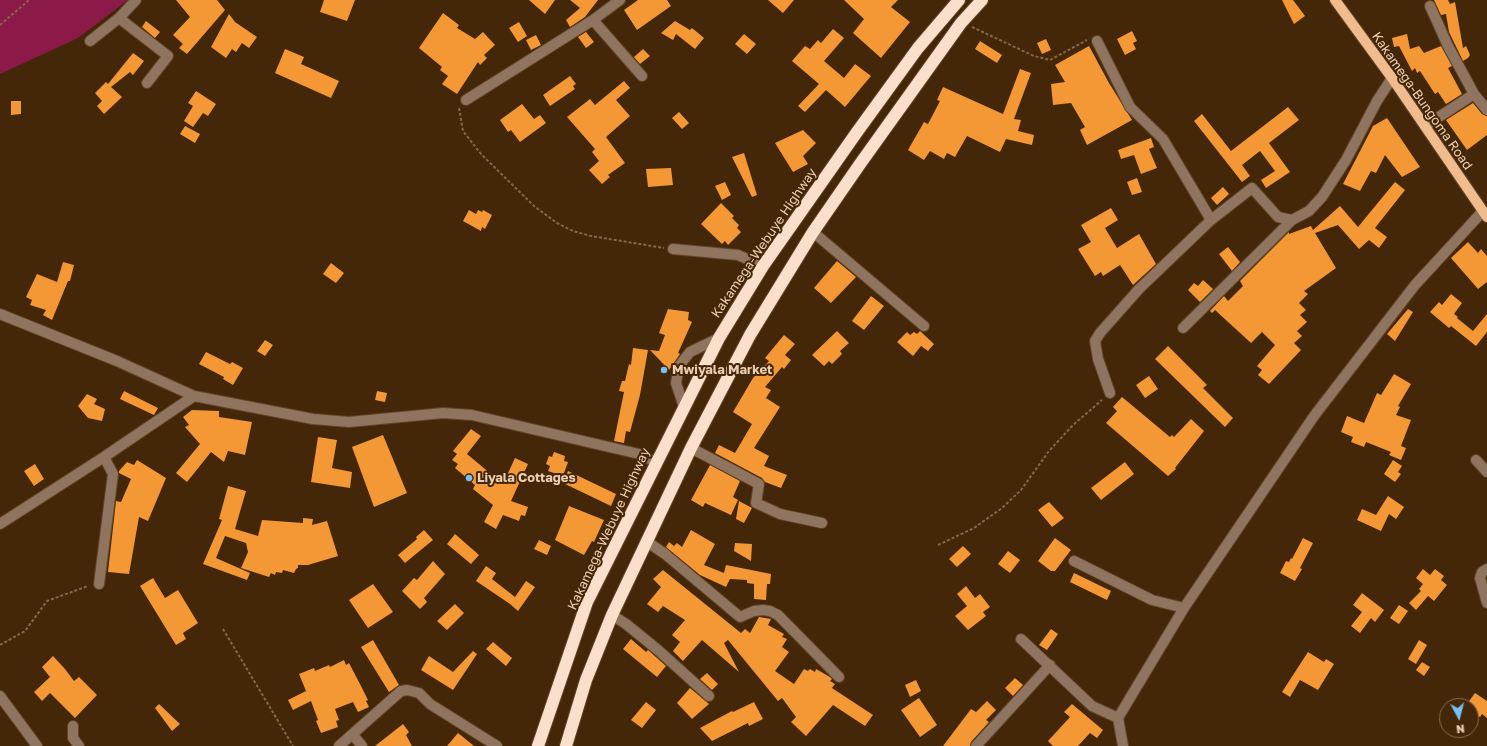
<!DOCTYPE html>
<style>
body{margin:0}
#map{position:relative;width:1487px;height:746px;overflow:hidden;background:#442708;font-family:"Golos Text",sans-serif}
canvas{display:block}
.north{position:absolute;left:1439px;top:698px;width:40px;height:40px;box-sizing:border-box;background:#442708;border:1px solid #886a4c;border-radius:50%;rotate:173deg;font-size:11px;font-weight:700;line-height:16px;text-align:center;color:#edceb3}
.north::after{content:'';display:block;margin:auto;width:14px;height:18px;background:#76c0f7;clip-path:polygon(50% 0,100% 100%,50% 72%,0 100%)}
</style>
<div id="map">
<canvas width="1487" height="746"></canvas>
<div class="north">N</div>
</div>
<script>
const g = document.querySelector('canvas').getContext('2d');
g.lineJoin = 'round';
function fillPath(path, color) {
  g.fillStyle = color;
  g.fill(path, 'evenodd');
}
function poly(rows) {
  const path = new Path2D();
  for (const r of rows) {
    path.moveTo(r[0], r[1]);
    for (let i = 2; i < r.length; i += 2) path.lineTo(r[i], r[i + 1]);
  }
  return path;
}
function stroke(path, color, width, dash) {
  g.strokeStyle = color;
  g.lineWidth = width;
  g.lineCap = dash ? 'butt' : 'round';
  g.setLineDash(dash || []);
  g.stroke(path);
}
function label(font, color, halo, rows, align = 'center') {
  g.font = font + ' "Golos Text",sans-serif';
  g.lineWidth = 4;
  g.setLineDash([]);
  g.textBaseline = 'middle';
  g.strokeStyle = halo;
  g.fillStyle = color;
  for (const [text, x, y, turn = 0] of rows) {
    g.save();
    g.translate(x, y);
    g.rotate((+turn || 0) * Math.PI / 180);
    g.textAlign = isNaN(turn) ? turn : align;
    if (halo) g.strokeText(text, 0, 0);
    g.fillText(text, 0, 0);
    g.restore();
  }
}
const green = poly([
 [0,0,128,0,78,38,0,74]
]);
const building = poly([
 [176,0,217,0,225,10,187,54,179,48,183,44,173,35,190,17],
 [324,0,355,0,347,21,320,12],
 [529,0,555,0,545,14],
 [570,0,598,0,585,17,570,27,566,20,580,8],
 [638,0,667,0,671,6,637,30,624,10],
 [768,0,794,0,783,13],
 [844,0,898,0,891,7,910,22,881,58,853,33,864,19],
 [1282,0,1293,0,1305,16,1294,24],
 [1434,0,1448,0,1450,4,1455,2,1463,48,1466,46,1470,55,1468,58,1463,61,1449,32,1446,14,1441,15],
 [443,13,459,25,457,28,475,39,483,32,495,45,484,55,487,58,480,65,478,62,457,94,442,84,448,76,440,70,442,67,419,48],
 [229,14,235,22,257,37,249,48,242,43,236,52,232,49,226,58,211,47],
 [146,21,160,32,155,38,142,27],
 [675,21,690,30,692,28,704,38,695,49,676,34,673,40,661,33],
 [519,22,527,36,518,42,509,28],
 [833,29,844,38,824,61,844,78,855,64,871,76,845,107,826,90,805,112,798,106,819,84,792,61,805,46,810,49,818,40,821,43],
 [1132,31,1137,41,1133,43,1136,49,1125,55,1117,39],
 [586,32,594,42,586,48,578,37],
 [744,34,756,44,747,54,735,44],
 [1407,34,1410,49,1419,46,1424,53,1441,46,1452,66,1448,68,1462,94,1446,104,1438,92,1435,94,1420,71,1417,73,1415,68,1412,71,1399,46,1394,47,1392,38],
 [536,35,541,45,531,50,526,40],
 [1046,39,1051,50,1042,54,1037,43],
 [980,41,1002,55,997,63,975,49],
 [1089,46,1109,83,1132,120,1087,145,1080,130,1085,127,1071,103,1053,105,1051,84,1065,82,1055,65],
 [285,49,304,57,301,64,339,81,331,98,275,73],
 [643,49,650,56,640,64,634,57],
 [133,53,144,61,133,75,130,72,111,87,122,97,104,114,97,106,102,101,95,93,106,82,108,84],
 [1020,69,1031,73,1014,119,1021,120,1018,131,1034,135,1032,145,1006,139,1000,152,967,136,955,157,947,153,944,159,930,151,924,160,908,150,924,122,928,124,940,101,937,100,943,87,1003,114],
 [570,76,576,84,573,86,575,89,550,106,543,95],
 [624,81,630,88,616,100,630,116,606,137,625,163,608,175,610,177,602,184,589,170,599,161,592,152,595,149,567,117,590,99,595,105],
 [196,91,216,104,208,116,203,113,193,127,184,121,193,106,188,103],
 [11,101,21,101,21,114,11,115],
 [1473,103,1482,114,1487,116,1487,135,1467,150,1446,120],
 [522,104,534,119,540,115,546,123,520,142,511,130,508,132,500,120],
 [1288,107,1299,120,1269,143,1290,172,1266,188,1261,180,1275,171,1260,151,1242,165,1250,176,1242,182,1194,121,1202,114,1231,151],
 [679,112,689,123,682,129,672,118],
 [1387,118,1420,167,1402,177,1385,155,1376,173,1371,171,1360,191,1343,184,1373,126],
 [185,126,200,134,195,143,180,134],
 [803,130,816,143,803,156,808,164,793,172,775,143],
 [1151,138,1154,147,1149,149,1157,168,1141,174,1134,155,1121,159,1118,150],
 [744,153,757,195,752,197,732,157],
 [671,168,673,185,648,187,646,169],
 [1137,178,1142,192,1132,195,1127,182],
 [725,182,731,195,722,200,715,186],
 [1395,182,1405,190,1375,228,1387,237,1379,248,1369,240,1359,249,1338,225,1315,233,1336,268,1304,291,1308,294,1299,303,1306,310,1300,315,1307,322,1297,331,1302,336,1294,343,1301,350,1269,384,1258,375,1262,370,1257,366,1275,345,1262,332,1251,343,1215,310,1212,313,1210,311,1224,296,1228,301,1243,286,1240,281,1289,232,1289,234,1311,226,1313,230,1340,206,1358,227],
 [1223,187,1229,194,1217,205,1211,198],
 [721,203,734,216,732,218,739,225,737,228,741,232,728,245,725,241,722,244,701,224],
 [1111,208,1118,220,1105,228,1117,248,1139,234,1156,264,1133,285,1120,265,1103,276,1101,272,1095,276,1078,249,1091,242,1081,225],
 [469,210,476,214,478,210,482,212,483,210,492,215,485,229,482,227,481,231,463,221],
 [1468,242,1478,253,1481,249,1487,256,1487,282,1478,289,1451,258],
 [1228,247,1240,262,1232,271,1219,254],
 [837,261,856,277,831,303,814,288],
 [63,262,74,265,70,281,68,281,52,320,43,315,46,310,30,305,32,300,26,297,37,274,57,282],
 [331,263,344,273,336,283,323,274],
 [1203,280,1213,289,1200,302,1188,290,1194,283,1198,286],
 [1451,294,1462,303,1454,314,1458,317,1457,318,1473,331,1487,314,1487,332,1476,346,1451,326,1449,328,1430,312,1439,302,1442,305],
 [871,296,884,306,864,330,852,321],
 [668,309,689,312,688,320,692,322,678,353,680,354,669,370,650,350,659,351,665,335,659,333],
 [1408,309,1413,312,1395,341,1387,334],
 [837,331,849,343,840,351,842,354,832,364,829,361,824,366,812,355],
 [920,331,934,344,928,351,921,346,913,356,897,342,907,332,910,335,914,332,917,334],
 [784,335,795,344,785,355,791,360,784,369,782,367,765,387,771,390,766,398,780,407,754,448,769,456,764,466,787,475,781,488,765,482,762,478,715,453,719,445,735,453,752,424,733,412,753,378,769,361,765,358],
 [265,340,273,345,265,356,257,351],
 [1168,346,1207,385,1203,388,1233,418,1225,427,1155,359],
 [633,348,648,350,640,395,630,432,626,431,624,443,614,441,624,392,619,391,622,381,625,381,629,364,631,365],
 [206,352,230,364,232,362,243,368,233,385,223,379,224,377,199,364],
 [1394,374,1411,384,1398,406,1400,407,1396,415,1411,420,1401,446,1406,448,1401,460,1389,455,1391,452,1366,442,1364,447,1351,442,1353,437,1341,432,1347,416,1364,423,1377,393,1381,395],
 [1149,376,1158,389,1145,398,1136,385],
 [124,391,158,408,154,415,120,399],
 [377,391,387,393,385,402,375,400],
 [87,394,97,399,94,404,105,409,102,421,88,418,78,406],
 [1122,397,1170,437,1172,435,1174,437,1191,419,1204,431,1175,468,1176,469,1168,476,1106,423,1117,411,1113,407],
 [192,410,219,411,219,417,252,422,245,455,228,451,224,462,211,452,187,482,176,473,200,444,185,427,189,425,183,417],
 [471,429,481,436,467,454,503,484,515,458,528,464,511,501,528,507,525,516,521,515,519,521,503,515,496,529,484,522,493,505,473,489,475,485,455,468,458,464,452,460,457,454,453,451],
 [383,435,407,493,374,507,352,447],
 [318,437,337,440,332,468,352,472,350,488,311,482],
 [554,452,565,456,564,461,568,462,563,476,548,471,550,466,546,464,549,456,552,457],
 [137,460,166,478,148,521,139,517,129,574,108,572,116,501,121,502,131,479,119,473,119,471,127,462,134,465],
 [1393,460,1402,466,1398,472,1401,474,1395,482,1384,474],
 [1125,462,1134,474,1101,500,1091,488],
 [35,464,44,479,34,486,24,471],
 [710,465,740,481,733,497,738,500,731,515,705,503,703,507,691,500],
 [568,471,616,494,611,506,563,483],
 [228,486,246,491,235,529,258,536,262,520,303,523,303,518,313,519,312,525,327,521,338,556,308,565,298,565,298,568,296,569,294,573,283,570,282,573,276,572,275,575,271,573,269,577,241,568,248,552,246,543,225,536,216,558,250,573,247,580,203,564,222,520,219,519],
 [1388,496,1404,507,1396,519,1389,514,1381,531,1357,520,1362,509,1376,515],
 [739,501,752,508,744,523,736,519],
 [1049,502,1064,518,1052,527,1038,510],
 [569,506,604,520,594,542,592,541,584,555,555,540],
 [424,530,433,540,405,563,398,555,417,539,416,537],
 [691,530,715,544,704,565,724,573,726,565,771,574,770,584,767,584,766,600,754,599,754,584,747,583,747,580,730,579,726,587,700,575,666,547,669,542,674,546,677,543,682,547],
 [455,534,479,555,471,564,447,544],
 [1055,538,1071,550,1055,571,1051,571,1038,561],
 [1303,538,1313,543,1300,568,1302,569,1295,581,1280,573,1286,561,1289,562,1291,558,1292,559],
 [539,540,551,546,547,555,534,549],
 [735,543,752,544,751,561,734,551],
 [963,546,971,554,957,567,949,559],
 [1008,551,1020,560,1010,573,998,564],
 [433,561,445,574,424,598,427,602,420,609,402,591,414,578,417,580],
 [486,566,496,573,492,579,515,597,526,581,535,587,518,611,510,604,476,581],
 [1423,569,1430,575,1435,569,1444,576,1441,580,1447,585,1434,601,1428,596,1416,610,1409,603,1421,591,1419,589,1423,584,1416,578],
 [663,570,741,633,745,629,750,633,759,617,771,619,768,625,784,634,782,637,787,639,782,647,789,652,775,671,794,684,804,669,808,671,810,669,815,672,816,669,830,677,832,679,830,681,835,684,832,688,873,715,865,726,833,705,806,736,791,722,796,717,782,698,778,701,728,640,724,643,739,672,702,640,683,661,673,651,680,642,672,635,685,620,663,606,658,612,647,604,661,587,653,579],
 [1074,573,1111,591,1107,600,1070,582],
 [153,578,165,598,178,590,198,623,183,633,186,639,176,645,140,586],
 [373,584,393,612,368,628,349,600],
 [966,586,975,598,980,594,990,607,983,612,986,616,968,630,955,616,967,606,957,594],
 [1362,593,1384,610,1375,622,1371,618,1360,633,1351,626,1362,612,1353,605],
 [455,604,464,613,447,630,437,621],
 [1399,605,1408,611,1399,624,1390,618],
 [1051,629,1058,634,1047,650,1039,645],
 [631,639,646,652,648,650,666,666,657,677,623,649],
 [373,640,399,685,389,692,361,647],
 [1419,640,1427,645,1416,664,1408,659],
 [493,642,512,658,506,666,486,649],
 [473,651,477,654,453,690,421,670,429,656,453,672],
 [1308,652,1324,662,1326,659,1334,664,1318,690,1300,680,1290,697,1282,692],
 [53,656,65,669,74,681,79,677,97,695,75,718,50,693,42,701,34,692,50,677,42,667],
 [344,660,346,665,349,663,361,686,368,700,366,701,369,707,358,712,353,702,335,709,339,720,336,721,338,727,321,733,316,721,318,720,311,701,293,710,288,700,306,691,299,674,314,668,315,671,329,665,330,667],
 [1422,662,1430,667,1424,676,1416,670],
 [707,673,718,684,712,690,700,679],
 [1015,678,1023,685,1013,696,1005,688],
 [916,680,921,691,910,697,905,685],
 [690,688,709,704,692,719,677,703],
 [1475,693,1487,701,1487,718,1482,714,1480,717,1471,711,1471,706,1467,704],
 [919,698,937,725,920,737,901,710],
 [987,701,996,710,986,720,989,722,971,742,970,746,943,746,971,709,976,712],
 [646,702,656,710,642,728,631,720],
 [754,702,763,719,749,726,748,723,712,741,700,728,732,711,733,712],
 [159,704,180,724,172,731,155,708],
 [1072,704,1103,730,1097,738,1090,733,1078,746,1053,746,1048,741,1070,717,1064,712],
 [403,724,409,732,406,735,412,746,375,746],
 [458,733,474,746,447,746]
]);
const path = poly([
 [0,25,29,0],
 [972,27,1034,56,1050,60,1087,40],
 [459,108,463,131,481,154,534,206,557,223,573,231,591,236,664,248],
 [938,545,974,528,1002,508,1021,490,1049,451,1073,425,1102,400],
 [223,629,293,746],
 [0,645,25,631,47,601,88,586]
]);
const minor = poly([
 [1430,6,1448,46,1474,94,1487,110],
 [119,18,168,56,147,83],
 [593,20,642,76],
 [90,41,119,18,136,0],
 [1097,41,1130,107,1163,139,1211,220],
 [466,100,593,20,620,0],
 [1425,126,1474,94],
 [813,232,924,326],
 [673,249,738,255,763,266],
 [0,314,117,361,194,396,313,419,349,422,443,413,472,415,639,454,656,462],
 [1183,328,1292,220],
 [1110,393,1098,359,1095,341,1100,333,1139,289,1211,220,1252,188,1278,217,1292,220,1309,211,1322,197,1346,160,1377,101,1392,78],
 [684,407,676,383,679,366,690,352,719,338],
 [691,448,759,484,756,503,780,514,822,523],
 [1476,460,1487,472],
 [0,524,104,457,194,396],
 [646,541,665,554,740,617,754,611,763,610,770,611,778,615,839,677],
 [1074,561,1152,600,1184,608],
 [1487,569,1482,572,1480,578,1487,603],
 [99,584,113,474,104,457],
 [612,615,626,624,658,650,709,696],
 [1021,639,1092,706,1118,718,1123,746],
 [0,696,37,746],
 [1118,718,1184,608,1314,416,1415,285,1483,211],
 [73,726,73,738,79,746],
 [353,735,362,746],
 [339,746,401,691,407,690,419,693,430,704,497,746],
 [976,746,1050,665]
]);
const major = poly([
 [1335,0,1392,78,1487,217]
]);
const highway = poly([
 [538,746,587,602,719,338,763,266,857,132,918,48,959,0],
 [566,746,586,680,612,615,691,448,750,335,813,232,860,164,961,23,982,0]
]);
const markers = [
 [664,370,4,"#76c0f7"],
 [469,478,4,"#76c0f7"]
];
const streetNames = [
 ["Kakamega-Bungoma Road",1422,101,55],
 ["Kakamega-Webuye Highway",764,243,-56],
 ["Kakamega-Webuye Highway",609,529,-65]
];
const poiNames = [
 ["Mwiyala Market",672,370],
 ["Liyala Cottages",477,478]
];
fillPath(green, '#8c1a48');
fillPath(building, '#f49735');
stroke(minor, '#624527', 12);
stroke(major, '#624527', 12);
stroke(highway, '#624527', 14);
stroke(path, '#856749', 2, [3, 2]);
stroke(minor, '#8f755f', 10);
stroke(major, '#f0bb8d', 10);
stroke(highway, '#fae0ca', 12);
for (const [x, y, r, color] of markers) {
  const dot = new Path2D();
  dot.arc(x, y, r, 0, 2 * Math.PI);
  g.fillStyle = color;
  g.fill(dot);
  stroke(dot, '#442708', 1.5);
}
label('13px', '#edceb3', '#442708', streetNames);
label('bold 13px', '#edceb3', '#442708', poiNames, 'left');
</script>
